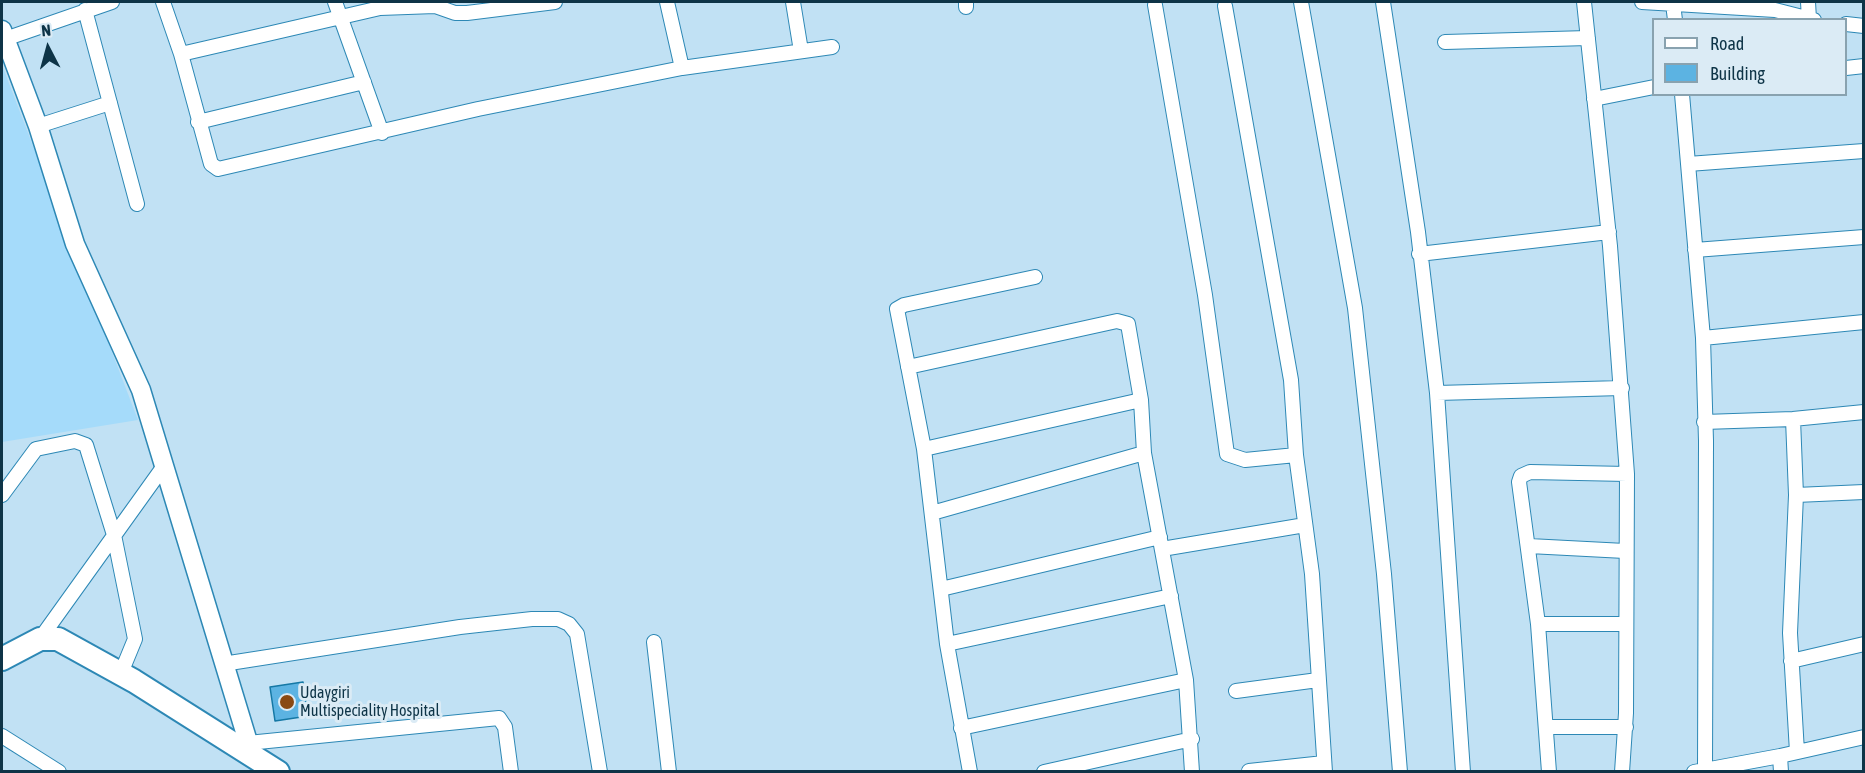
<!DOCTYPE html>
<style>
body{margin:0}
#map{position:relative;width:1865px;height:773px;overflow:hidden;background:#c1e1f4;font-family:"Asap Condensed",sans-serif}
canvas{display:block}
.frame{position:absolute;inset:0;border:3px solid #0e3447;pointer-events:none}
.legend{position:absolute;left:1652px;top:18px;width:195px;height:78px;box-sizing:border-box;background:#dbebf5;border:2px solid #89a2af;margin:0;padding:8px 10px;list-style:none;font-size:18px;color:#0e3447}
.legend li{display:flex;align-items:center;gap:12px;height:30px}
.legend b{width:30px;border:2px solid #89a2af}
.north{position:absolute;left:18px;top:18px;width:60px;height:60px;-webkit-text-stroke:4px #dbebf5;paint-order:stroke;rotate:354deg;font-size:16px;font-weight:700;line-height:24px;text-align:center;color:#0e3447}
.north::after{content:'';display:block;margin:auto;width:21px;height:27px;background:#0e3447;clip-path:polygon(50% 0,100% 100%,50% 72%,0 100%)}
</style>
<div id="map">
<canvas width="1865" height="773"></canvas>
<div class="frame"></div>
<ul class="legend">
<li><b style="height:8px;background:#fff"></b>Road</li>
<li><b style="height:16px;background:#5cb3e2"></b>Building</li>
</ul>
<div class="north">N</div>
</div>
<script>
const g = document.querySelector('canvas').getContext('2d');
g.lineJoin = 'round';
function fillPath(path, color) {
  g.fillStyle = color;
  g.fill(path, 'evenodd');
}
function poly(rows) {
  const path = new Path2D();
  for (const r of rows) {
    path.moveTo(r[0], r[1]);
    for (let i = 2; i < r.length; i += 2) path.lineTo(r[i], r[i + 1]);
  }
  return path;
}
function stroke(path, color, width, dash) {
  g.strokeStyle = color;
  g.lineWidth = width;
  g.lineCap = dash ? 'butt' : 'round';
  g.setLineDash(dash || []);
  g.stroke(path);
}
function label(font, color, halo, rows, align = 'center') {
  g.font = font + ' "Asap Condensed",sans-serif';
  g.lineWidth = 6;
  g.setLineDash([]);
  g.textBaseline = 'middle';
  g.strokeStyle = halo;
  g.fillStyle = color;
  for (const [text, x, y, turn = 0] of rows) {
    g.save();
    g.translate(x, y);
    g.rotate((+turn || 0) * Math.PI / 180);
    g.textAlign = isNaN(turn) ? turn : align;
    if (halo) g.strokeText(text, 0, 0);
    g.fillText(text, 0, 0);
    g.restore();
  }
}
const built = poly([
 [2,65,138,420,2,442]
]);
const building = poly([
 [303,682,308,716,275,721,270,687,303,682]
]);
const minor = poly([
 [163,2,181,54,211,164,218,169,478,109,682,68,832,47],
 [335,2,382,133],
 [667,2,682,68],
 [793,2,801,51],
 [966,2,966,7],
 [1301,2,1355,308,1384,574,1400,772],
 [1383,2,1418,232,1437,393,1463,772],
 [1584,2,1610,246,1627,474,1626,713,1622,772],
 [1642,2,1775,10,1814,20],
 [1808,2,1809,19],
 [1673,4,1675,20],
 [1155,5,1205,295,1227,454,1245,460,1296,455],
 [1225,6,1291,380,1296,455,1312,574,1325,772],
 [85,10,137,204],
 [1846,24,1864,26],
 [5,39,112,2],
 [1445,42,1588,38],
 [181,54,380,8,435,6,455,13,467,13,555,2],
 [1846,68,1864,66],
 [1682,94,1703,338,1706,441,1705,769],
 [1594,99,1654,87],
 [198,122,364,82],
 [38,126,110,103],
 [1688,164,1864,151],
 [1695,250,1864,237],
 [1419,254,1609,232],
 [1703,338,1864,322],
 [908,367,1117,321,1128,324,1141,400,1144,453,1186,680,1192,772],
 [1437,393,1622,388],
 [1793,419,1796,495,1790,633,1797,752],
 [1704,422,1793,419,1864,412],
 [924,449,1141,400],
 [2,495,36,449,75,441,86,445,114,535,135,639,121,673],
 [1796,495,1864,492],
 [932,513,1144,453],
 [1529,546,1625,551],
 [1162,549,1305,525],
 [941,589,1160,537],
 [1538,624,1626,624],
 [40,639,164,466],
 [654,642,669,772],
 [947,644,1171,596],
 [1791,661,1864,644],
 [223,664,460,627,532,619,558,619,569,624,577,634,600,772],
 [1236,691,1318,680],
 [1546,727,1626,727],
 [961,728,1186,680],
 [2,736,59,772],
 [248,743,499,718,505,727,511,772],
 [1780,756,1781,772],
 [1249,771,1324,763],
 [970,772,947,644,924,449,897,309,904,305,1035,277],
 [1044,772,1192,739],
 [1549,772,1538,624,1519,482,1521,476,1530,472,1627,474],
 [1694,772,1780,756,1864,737]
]);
const tertiary = poly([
 [2,30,38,126,75,244,141,390,252,755]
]);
const primary = poly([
 [2,659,40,639,58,639,134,681,278,772]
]);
const markers = [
 [287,702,8,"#894913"]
];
const poiNames = [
 ["Udaygiri",300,693],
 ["Multispeciality Hospital",300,711]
];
fillPath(built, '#a5dbfa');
fillPath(building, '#5cb3e2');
stroke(building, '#1578a5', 1.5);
stroke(minor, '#2d88b5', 16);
stroke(tertiary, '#2d88b5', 21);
stroke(primary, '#2d88b5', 26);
stroke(minor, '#fff', 14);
stroke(tertiary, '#fff', 18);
stroke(primary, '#fff', 22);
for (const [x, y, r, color] of markers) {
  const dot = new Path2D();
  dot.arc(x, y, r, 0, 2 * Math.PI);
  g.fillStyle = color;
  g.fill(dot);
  stroke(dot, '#dbebf5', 2);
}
label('16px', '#0e3447', '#dbebf5', poiNames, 'left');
</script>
